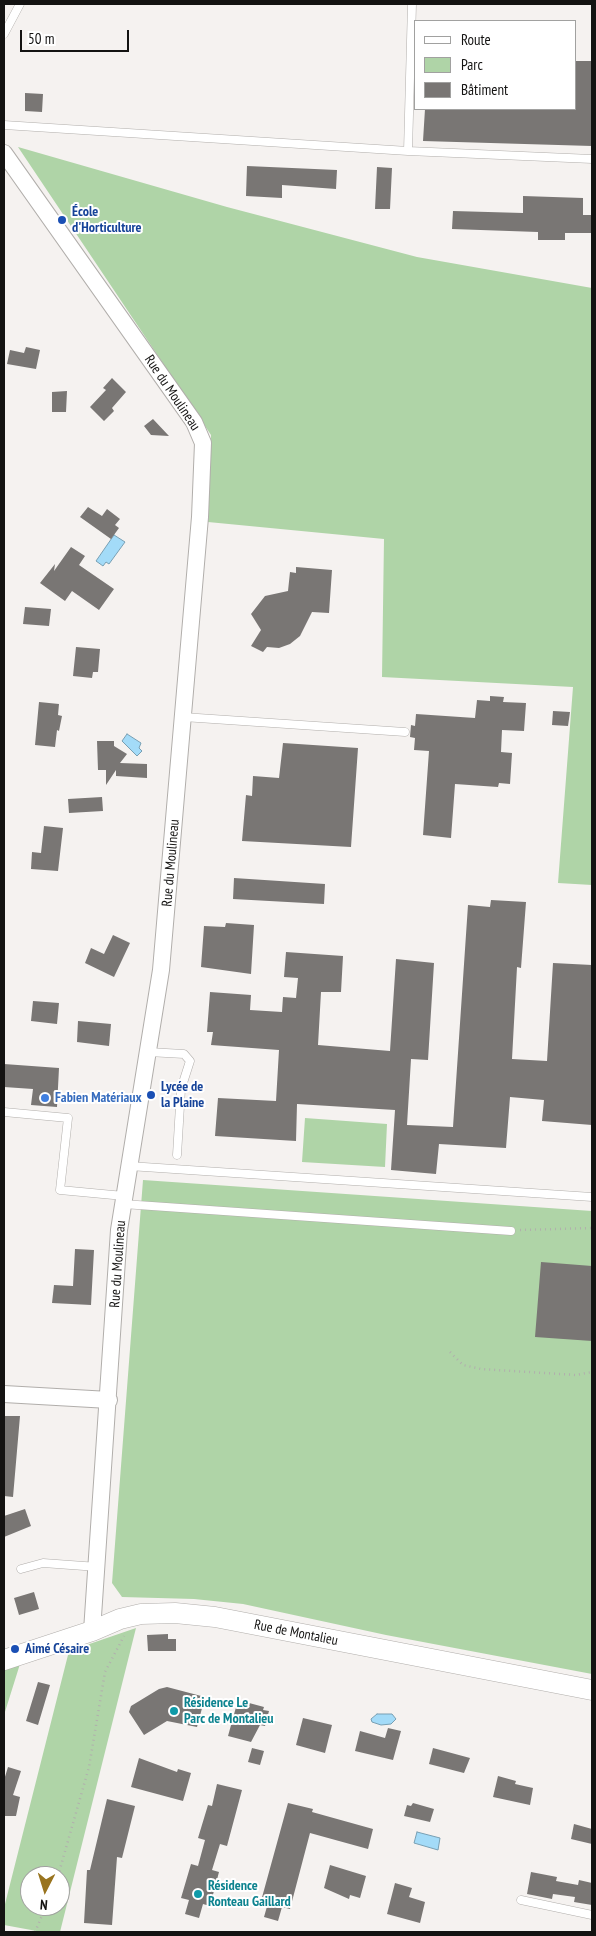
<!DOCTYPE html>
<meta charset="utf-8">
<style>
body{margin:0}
#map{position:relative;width:596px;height:1936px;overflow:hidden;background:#f5f2f0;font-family:"PT Sans Narrow",sans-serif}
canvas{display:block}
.frame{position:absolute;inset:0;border:5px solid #141312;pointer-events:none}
.legend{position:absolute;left:414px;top:20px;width:162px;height:90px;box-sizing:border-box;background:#fff;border:1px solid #a1a1a0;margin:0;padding:6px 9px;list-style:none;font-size:15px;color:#141312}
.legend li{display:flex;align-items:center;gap:10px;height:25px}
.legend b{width:25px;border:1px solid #a1a1a0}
.north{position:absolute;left:20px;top:1866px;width:50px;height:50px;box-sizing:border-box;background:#fff;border:1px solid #a1a1a0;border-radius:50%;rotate:185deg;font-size:14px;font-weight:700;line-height:20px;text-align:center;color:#141312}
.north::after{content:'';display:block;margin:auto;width:18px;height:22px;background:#99741f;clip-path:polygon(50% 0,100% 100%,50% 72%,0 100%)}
.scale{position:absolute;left:20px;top:30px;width:109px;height:22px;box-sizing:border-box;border:2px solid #141312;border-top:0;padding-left:6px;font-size:15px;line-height:18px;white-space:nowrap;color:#141312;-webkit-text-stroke:4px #fff;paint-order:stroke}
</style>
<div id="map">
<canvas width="596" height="1936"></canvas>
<div class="frame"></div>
<ul class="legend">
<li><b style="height:6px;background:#fff"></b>Route</li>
<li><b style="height:14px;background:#afd4a7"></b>Parc</li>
<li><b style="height:14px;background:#797674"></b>Bâtiment</li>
</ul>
<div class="north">N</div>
<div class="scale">50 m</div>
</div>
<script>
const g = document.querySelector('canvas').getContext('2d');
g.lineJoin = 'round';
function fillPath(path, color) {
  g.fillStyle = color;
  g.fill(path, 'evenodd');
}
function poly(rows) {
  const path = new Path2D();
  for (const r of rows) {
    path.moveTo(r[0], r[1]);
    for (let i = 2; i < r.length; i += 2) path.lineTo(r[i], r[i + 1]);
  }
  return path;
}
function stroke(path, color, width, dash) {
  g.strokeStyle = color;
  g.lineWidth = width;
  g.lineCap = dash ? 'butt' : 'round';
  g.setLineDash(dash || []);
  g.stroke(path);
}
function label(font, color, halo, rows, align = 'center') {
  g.font = font + ' "PT Sans Narrow",sans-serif';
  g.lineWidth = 4;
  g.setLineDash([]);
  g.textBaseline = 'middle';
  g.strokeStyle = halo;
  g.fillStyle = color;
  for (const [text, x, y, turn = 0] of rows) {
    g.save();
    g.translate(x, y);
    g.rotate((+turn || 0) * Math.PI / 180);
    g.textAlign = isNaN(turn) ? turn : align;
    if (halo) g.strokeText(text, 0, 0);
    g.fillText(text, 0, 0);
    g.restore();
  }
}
const green = poly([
 [18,147,227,207,417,257,592,288,592,885,558,883,573,687,382,677,384,539,208,522,211,435],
 [305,1118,387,1124,385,1167,302,1162],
 [143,1180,592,1211,592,1674,386,1635,243,1604,194,1599,122,1597,112,1583],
 [136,1628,60,1932,42,1932,4,1925,4,1908,69,1651],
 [30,1876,60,1876,60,1906,30,1906],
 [20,1664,4,1715,4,1669]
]);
const water = poly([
 [114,535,125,542,109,564,106,562,103,566,96,561,114,535],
 [127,734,141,743,139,748,142,751,137,756,122,741,127,734],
 [377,1714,392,1714,396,1719,391,1724,381,1725,372,1722,371,1719,377,1714],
 [417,1832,440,1838,438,1850,414,1843,417,1832]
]);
const building = poly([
 [575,61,592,61,592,146,423,141,425,109,575,109],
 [25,93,43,94,42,112,25,111],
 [247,166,337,170,336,189,282,185,282,198,246,196],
 [377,167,392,168,390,209,375,209],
 [523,196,583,198,583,215,592,215,592,233,565,233,565,240,538,240,538,232,452,229,453,211,523,213],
 [26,347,40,350,36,369,7,364,10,350,24,353],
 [112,378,126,392,112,408,114,411,104,421,90,407,106,390,103,388],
 [67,391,66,412,52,412,52,392],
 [153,419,169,436,151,435,144,426],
 [88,507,102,516,107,509,120,519,115,525,119,528,111,539,80,517],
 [71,547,85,556,79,565,114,589,99,610,72,591,65,601,40,583,55,564,54,571],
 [296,567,332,570,329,613,312,612,300,636,290,644,279,648,267,647,263,652,251,646,261,630,251,614,265,596,288,591,290,572,296,573],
 [25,607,51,609,49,626,23,624],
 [76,647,100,649,98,672,93,672,92,678,73,676],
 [490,696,504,697,503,702,526,703,524,731,502,730,501,752,512,753,510,784,499,783,498,787,455,784,451,838,423,835,429,751,414,750,415,738,410,737,411,725,415,726,416,714,475,718,477,700,490,701],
 [39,702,59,704,58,715,62,716,59,731,57,730,55,747,35,745],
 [553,711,570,712,568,726,552,725],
 [97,741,114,741,114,746,127,754,120,763,147,764,147,778,116,776,116,770,106,785,106,770,98,770],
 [283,743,358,748,351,847,242,841,246,795,252,796,253,776,279,778],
 [102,797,103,811,69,813,68,799],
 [44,826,63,828,58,871,31,869,32,852,41,853],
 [234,878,325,884,324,904,233,899],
 [491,900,526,902,521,968,517,967,512,1059,547,1061,553,963,592,965,592,1125,542,1121,544,1100,510,1097,506,1148,439,1144,436,1174,391,1170,395,1110,297,1104,296,1141,215,1136,218,1098,276,1101,279,1050,211,1045,213,1032,207,1032,210,992,251,995,250,1010,282,1012,283,997,296,998,298,978,284,977,286,952,343,956,341,992,321,992,318,1045,390,1051,396,959,434,963,428,1060,411,1059,407,1125,453,1127,468,905,490,907],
 [226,923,254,925,251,974,201,967,204,926,225,927],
 [113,935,130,943,114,977,85,963,91,948,104,954],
 [33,1001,59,1003,57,1024,31,1021],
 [78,1021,111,1024,109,1046,77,1042],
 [4,1064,59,1068,57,1107,31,1105,33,1089,4,1087],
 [75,1249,94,1250,91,1305,52,1303,54,1285,73,1286],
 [541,1262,592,1266,592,1341,535,1337],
 [4,1416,20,1416,13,1497,4,1496],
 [25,1509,31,1526,4,1537,4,1516],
 [34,1592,39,1609,19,1615,14,1598],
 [168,1634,168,1639,176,1639,176,1651,148,1651,147,1635],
 [38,1682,50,1685,38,1725,26,1721],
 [167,1687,205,1697,197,1727,167,1721,144,1735,129,1712,131,1706,159,1689],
 [238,1700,264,1707,263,1710,269,1711,265,1726,260,1725,251,1742,228,1736],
 [303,1718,332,1725,325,1753,296,1745],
 [388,1728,401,1731,393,1760,355,1751,360,1731,385,1738],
 [252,1748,264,1751,260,1765,248,1762],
 [433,1748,470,1758,464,1773,429,1764],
 [139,1758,177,1772,178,1769,191,1773,183,1801,131,1787],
 [8,1767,21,1771,13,1795,20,1797,16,1816,4,1816,4,1780],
 [498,1776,516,1781,515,1784,533,1788,530,1805,493,1797],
 [217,1784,242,1790,227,1846,220,1844,212,1870,219,1872,210,1906,203,1904,199,1918,185,1914,189,1900,181,1898,191,1864,198,1866,205,1840,198,1838,208,1805,212,1806],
 [107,1799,135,1806,122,1858,117,1857,112,1925,84,1923,87,1870,90,1870],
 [288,1803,313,1809,312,1812,373,1829,368,1849,310,1833,290,1909,282,1907,278,1921,264,1917,268,1903,261,1901],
 [413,1803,434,1809,430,1822,404,1816,407,1805,411,1806],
 [574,1824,592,1829,592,1844,571,1839],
 [330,1865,366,1876,360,1898,350,1895,349,1899,324,1888],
 [531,1872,557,1877,556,1881,578,1885,579,1880,592,1883,592,1905,574,1902,575,1897,553,1894,552,1899,527,1894],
 [395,1883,412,1888,409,1897,425,1902,420,1923,387,1914]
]);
const path = poly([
 [520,1230,592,1228],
 [450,1352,463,1365,481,1369,576,1375,592,1372],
 [58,1876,89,1767,105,1672,124,1636],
 [35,1932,46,1906]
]);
const service = poly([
 [4,34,20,4],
 [4,125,408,151,592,159],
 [408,151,412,4],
 [183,717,405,732],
 [148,1052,184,1054,190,1061,181,1089,177,1155],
 [4,1112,68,1118,60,1190,124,1196],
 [129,1166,592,1197],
 [123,1204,511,1231],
 [21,1569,43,1563,98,1567],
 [521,1900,592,1915]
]);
const minor = poly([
 [4,153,194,422,203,443,200,517,161,970,119,1230,92,1631],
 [4,1394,109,1400]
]);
const tertiary = poly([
 [4,1660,92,1631,120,1619,141,1614,175,1613,215,1617,592,1690]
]);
const markers = [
 [62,220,5,"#1a4fb4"],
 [151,1095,5,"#1a4fb4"],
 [45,1098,5,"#3f7fe0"],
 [15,1649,5,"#1a4fb4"],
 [174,1711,5,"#0f9aa8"],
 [198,1894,5,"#0f9aa8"]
];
const transitNames = [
 ["École",72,212],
 ["d'Horticulture",72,228],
 ["Lycée de",161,1087],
 ["la Plaine",161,1103],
 ["Aimé Césaire",25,1649]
];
const streetNames = [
 ["Rue du Moulineau",172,393,56],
 ["Rue du Moulineau",171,863,-85],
 ["Rue du Moulineau",118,1264,-86],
 ["Rue de Montalieu",296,1633,11]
];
const shopNames = [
 ["Fabien Matériaux",55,1098]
];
const cultureNames = [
 ["Résidence Le",184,1703],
 ["Parc de Montalieu",184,1719],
 ["Résidence",208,1886],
 ["Ronteau Gaillard",208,1902]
];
fillPath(green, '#afd4a7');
fillPath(water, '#a3dbf8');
stroke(water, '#789fb3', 1);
fillPath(building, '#797674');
stroke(service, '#b1aeab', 9);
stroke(minor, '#b1aeab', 18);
stroke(tertiary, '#b1aeab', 21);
stroke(path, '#b1afad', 2.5, [1, 4]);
stroke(service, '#fff', 8);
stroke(minor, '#fff', 16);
stroke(tertiary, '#fff', 20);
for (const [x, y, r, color] of markers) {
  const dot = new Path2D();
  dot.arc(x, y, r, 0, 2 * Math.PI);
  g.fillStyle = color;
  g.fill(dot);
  stroke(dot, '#fff', 2);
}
label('bold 14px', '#164399', '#fff', transitNames, 'left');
label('14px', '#141312', '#fff', streetNames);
label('bold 14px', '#366cbe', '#fff', shopNames, 'left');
label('bold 14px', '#0d838f', '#fff', cultureNames, 'left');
</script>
